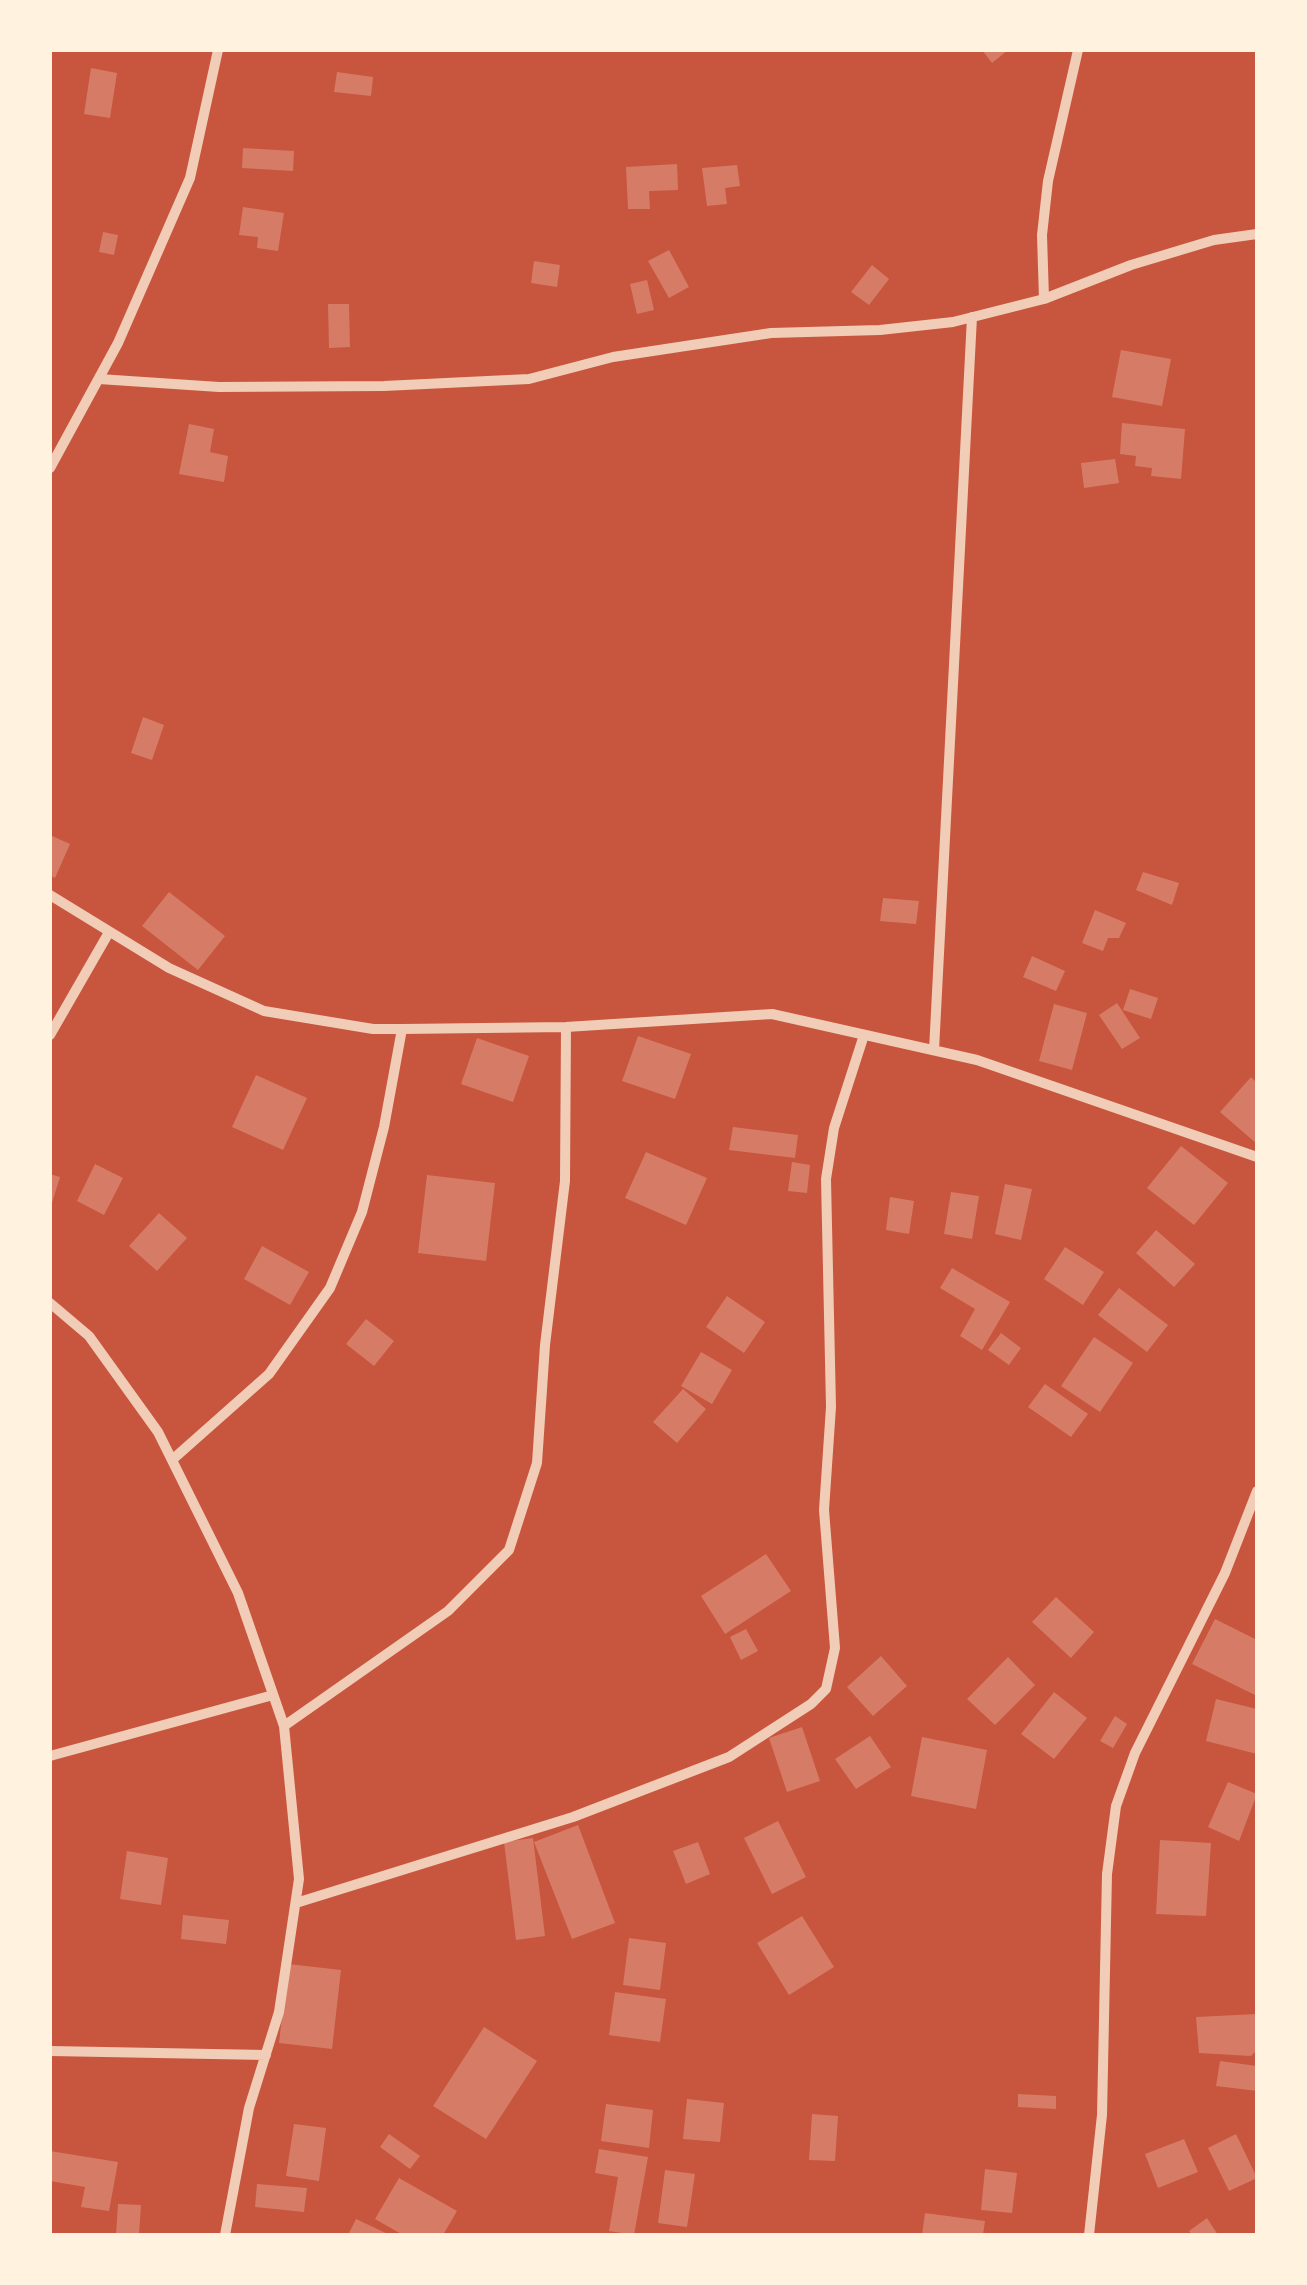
<!DOCTYPE html>
<style>
body{margin:0}
#map{position:relative;width:1307px;height:2285px;overflow:hidden;background:#c8553d;font-family:"DM Sans",sans-serif}
canvas{display:block}
.frame{position:absolute;inset:0;border:52px solid #fff3e0;pointer-events:none}
</style>
<div id="map">
<canvas width="1307" height="2285"></canvas>
<div class="frame"></div>
</div>
<script>
const g = document.querySelector('canvas').getContext('2d');
g.lineJoin = 'round';
function fillPath(path, color) {
  g.fillStyle = color;
  g.fill(path, 'evenodd');
}
function poly(rows) {
  const path = new Path2D();
  for (const r of rows) {
    path.moveTo(r[0], r[1]);
    for (let i = 2; i < r.length; i += 2) path.lineTo(r[i], r[i + 1]);
  }
  return path;
}
function stroke(path, color, width, dash) {
  g.strokeStyle = color;
  g.lineWidth = width;
  g.lineCap = dash ? 'butt' : 'round';
  g.setLineDash(dash || []);
  g.stroke(path);
}
const building = poly([
 [982,50,1008,50,992,63],
 [91,68,117,73,110,118,84,114],
 [337,72,373,77,371,96,334,92],
 [243,148,294,151,293,171,242,168],
 [677,164,678,190,649,191,650,209,628,209,626,167],
 [737,165,740,186,725,188,727,204,707,206,702,168],
 [243,207,284,213,278,251,257,248,258,237,239,235],
 [103,232,118,235,114,255,99,252],
 [669,250,689,287,669,298,648,261],
 [534,261,560,265,557,287,531,283],
 [872,265,889,279,869,305,851,292],
 [647,280,654,310,637,314,630,284],
 [328,304,349,304,350,347,329,348],
 [1121,350,1171,359,1162,406,1112,397],
 [1122,423,1185,429,1181,479,1151,476,1152,468,1135,466,1136,456,1120,454],
 [189,424,214,429,210,452,228,456,224,482,179,474],
 [1115,459,1119,483,1084,488,1081,463],
 [143,717,164,725,152,760,131,753],
 [50,835,70,844,55,878,50,875],
 [1143,872,1179,883,1172,905,1136,890],
 [169,892,225,936,198,970,142,926],
 [883,898,919,901,916,924,880,921],
 [1095,910,1126,923,1119,938,1108,938,1103,951,1082,943],
 [1032,956,1065,971,1056,991,1023,977],
 [1130,989,1158,998,1151,1019,1123,1010],
 [1117,1003,1140,1038,1122,1049,1099,1015],
 [1054,1004,1087,1013,1072,1070,1039,1061],
 [638,1036,691,1054,675,1099,622,1081],
 [477,1038,529,1056,513,1102,461,1084],
 [256,1075,307,1098,283,1150,232,1127],
 [1251,1077,1257,1083,1257,1144,1220,1112],
 [733,1127,798,1135,795,1158,729,1150],
 [1181,1146,1228,1183,1194,1225,1147,1188],
 [646,1152,707,1178,686,1225,625,1198],
 [792,1162,810,1165,807,1193,788,1191],
 [95,1164,123,1178,104,1215,77,1201],
 [50,1174,60,1177,51,1206,50,1206],
 [427,1175,495,1183,486,1261,418,1253],
 [1005,1184,1032,1189,1021,1240,995,1234],
 [951,1192,979,1196,972,1239,944,1234],
 [890,1197,914,1201,909,1234,886,1230],
 [159,1213,187,1238,157,1271,129,1246],
 [1156,1230,1195,1264,1174,1287,1136,1253],
 [262,1246,309,1272,290,1305,244,1279],
 [1065,1247,1104,1272,1083,1305,1044,1279],
 [952,1268,1010,1302,982,1350,960,1336,975,1309,940,1288],
 [1119,1288,1168,1325,1147,1352,1098,1315],
 [727,1296,765,1322,744,1353,706,1327],
 [366,1319,394,1341,374,1366,346,1344],
 [1001,1333,1021,1348,1009,1365,988,1350],
 [1094,1337,1133,1363,1100,1412,1061,1386],
 [701,1352,732,1370,712,1404,681,1386],
 [1045,1384,1088,1414,1071,1437,1028,1407],
 [683,1389,706,1409,677,1443,653,1422],
 [766,1554,791,1591,725,1634,701,1596],
 [1056,1597,1094,1632,1071,1658,1032,1622],
 [1215,1619,1257,1640,1257,1696,1192,1664],
 [746,1629,758,1651,741,1660,730,1637],
 [881,1656,907,1686,873,1716,847,1687],
 [1008,1657,1035,1685,995,1725,967,1699],
 [1054,1692,1087,1718,1054,1759,1021,1734],
 [1216,1699,1257,1709,1257,1754,1206,1741],
 [1115,1716,1127,1724,1113,1748,1100,1741],
 [802,1727,820,1781,787,1792,769,1738],
 [870,1736,891,1767,856,1789,835,1759],
 [922,1737,987,1750,976,1809,911,1796],
 [1228,1782,1257,1794,1239,1841,1208,1827],
 [778,1821,806,1877,772,1894,744,1838],
 [578,1825,615,1923,572,1939,534,1842],
 [533,1838,545,1936,516,1940,504,1842],
 [1160,1840,1211,1843,1206,1916,1156,1914],
 [698,1842,710,1874,686,1884,673,1851],
 [127,1851,168,1858,161,1905,120,1899],
 [183,1915,229,1920,226,1944,181,1939],
 [802,1916,834,1967,789,1995,757,1943],
 [629,1938,666,1943,660,1990,623,1985],
 [288,1964,341,1970,332,2049,279,2043],
 [615,1992,666,1999,660,2042,609,2035],
 [1257,2014,1257,2050,1251,2056,1199,2053,1196,2017],
 [484,2027,537,2061,486,2139,433,2106],
 [1220,2061,1257,2066,1257,2091,1216,2086],
 [1018,2094,1056,2096,1056,2109,1018,2107],
 [687,2099,724,2103,720,2142,683,2139],
 [606,2104,653,2110,649,2148,601,2141],
 [812,2114,838,2116,835,2161,809,2160],
 [294,2124,326,2128,319,2181,286,2176],
 [389,2134,420,2156,410,2169,380,2147],
 [1236,2134,1257,2178,1229,2191,1208,2148],
 [1184,2139,1198,2172,1158,2188,1145,2154],
 [599,2149,648,2157,634,2235,609,2231,618,2177,595,2173],
 [50,2151,118,2162,109,2211,81,2207,85,2187,50,2181],
 [985,2169,1017,2173,1012,2213,981,2210],
 [665,2170,695,2174,687,2227,658,2223],
 [399,2178,457,2211,443,2235,403,2235,375,2219],
 [257,2184,307,2188,304,2212,255,2207],
 [118,2204,141,2205,139,2235,116,2235],
 [925,2213,985,2221,983,2235,922,2235],
 [1207,2218,1218,2235,1192,2235,1189,2231],
 [356,2219,390,2235,348,2235]
]);
const minor = poly([
 [1044,299,1042,235,1048,181,1078,50],
 [99,379,219,387,384,386,529,379,613,357,771,333,880,330,953,322,1044,299,1131,265,1214,240,1257,234],
 [50,468,118,343,190,178,218,50],
 [50,895,169,968,264,1011,373,1029,402,1029,566,1027,772,1014,977,1060,1257,1157],
 [50,1035,108,934],
 [934,1050,972,317],
 [50,1303,89,1336,158,1432,238,1593,284,1726,299,1879,279,2012,249,2108,225,2235],
 [172,1460,269,1374,330,1288,362,1212,384,1127,402,1029],
 [284,1726,448,1611,509,1550,537,1463,545,1345,565,1181,566,1027],
 [50,1756,273,1695],
 [296,1903,573,1817,729,1757,811,1704,826,1689,835,1648,824,1510,831,1407,826,1179,834,1128,864,1035],
 [50,2051,266,2055],
 [1089,2235,1102,2115,1107,1874,1116,1806,1135,1753,1225,1573,1257,1491]
]);
fillPath(building, '#d67c66');
stroke(minor, '#f1ccb7', 10);
</script>
